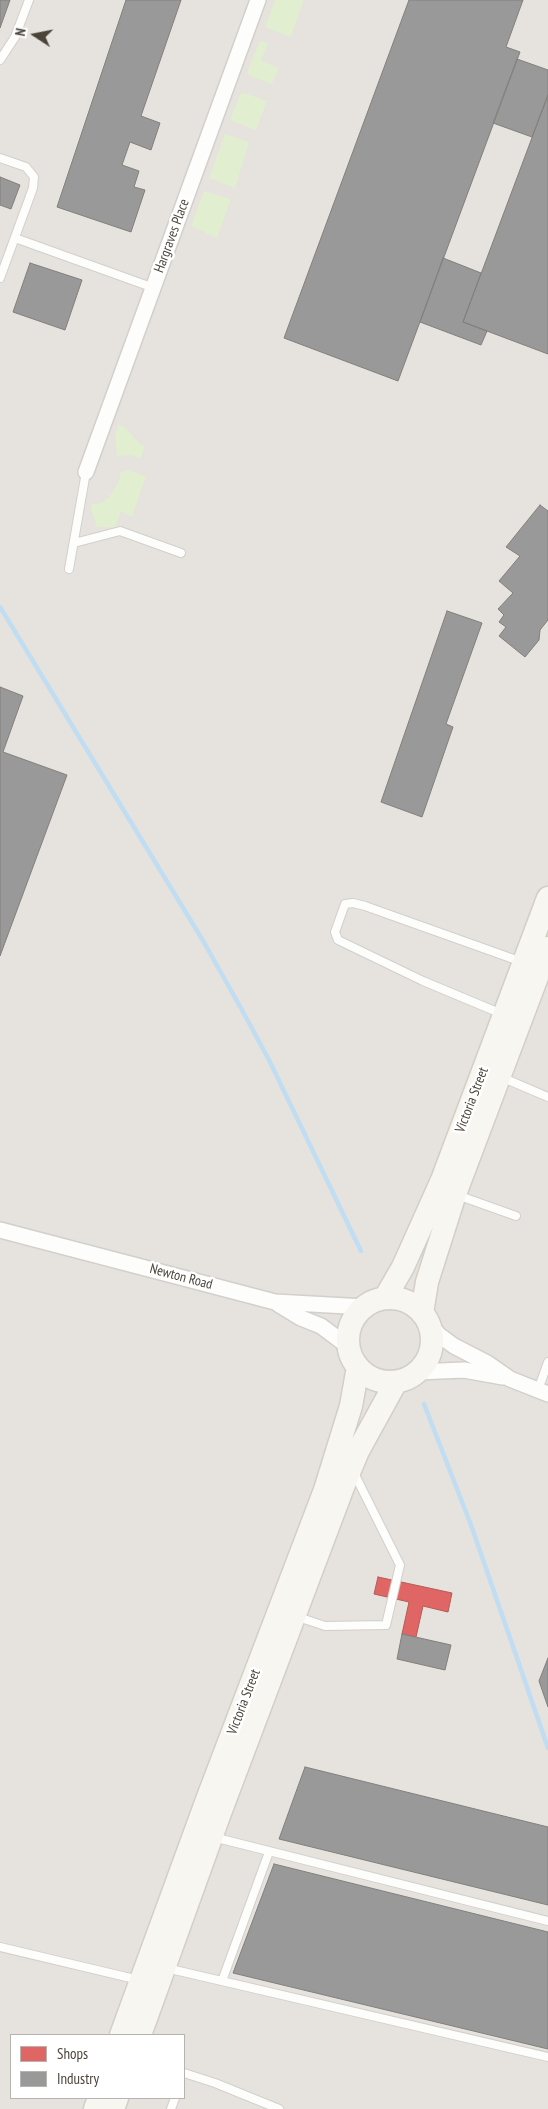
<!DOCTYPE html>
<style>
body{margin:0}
#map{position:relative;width:548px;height:2109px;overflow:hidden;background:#f4f2ee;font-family:"PT Sans Narrow",sans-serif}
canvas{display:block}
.legend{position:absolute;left:10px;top:2034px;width:175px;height:65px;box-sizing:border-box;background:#fff;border:1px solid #b7b4b0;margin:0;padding:6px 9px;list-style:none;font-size:15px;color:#4b4439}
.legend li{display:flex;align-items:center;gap:10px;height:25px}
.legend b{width:25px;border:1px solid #b7b4b0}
.north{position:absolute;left:10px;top:10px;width:50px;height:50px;-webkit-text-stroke:4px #fff;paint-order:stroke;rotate:281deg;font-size:14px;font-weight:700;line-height:20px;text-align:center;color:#4b4439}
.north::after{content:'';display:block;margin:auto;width:18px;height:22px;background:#4b4439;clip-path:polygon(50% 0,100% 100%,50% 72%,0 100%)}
</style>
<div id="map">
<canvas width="548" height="2109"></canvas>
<ul class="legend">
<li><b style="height:14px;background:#e06666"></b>Shops</li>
<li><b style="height:14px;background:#999"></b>Industry</li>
</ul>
<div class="north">N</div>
</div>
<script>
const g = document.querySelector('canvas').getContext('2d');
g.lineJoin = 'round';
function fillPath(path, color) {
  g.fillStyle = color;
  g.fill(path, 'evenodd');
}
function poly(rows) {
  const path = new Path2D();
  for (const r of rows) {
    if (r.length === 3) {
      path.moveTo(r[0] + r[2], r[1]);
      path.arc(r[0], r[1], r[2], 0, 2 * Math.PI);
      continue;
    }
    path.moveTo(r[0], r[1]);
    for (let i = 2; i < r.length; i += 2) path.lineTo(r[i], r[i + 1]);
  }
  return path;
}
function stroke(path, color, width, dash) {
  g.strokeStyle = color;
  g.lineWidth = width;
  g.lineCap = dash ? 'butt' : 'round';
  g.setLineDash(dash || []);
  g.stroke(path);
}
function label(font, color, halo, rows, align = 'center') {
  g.font = font + ' "PT Sans Narrow",sans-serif';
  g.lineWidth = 5;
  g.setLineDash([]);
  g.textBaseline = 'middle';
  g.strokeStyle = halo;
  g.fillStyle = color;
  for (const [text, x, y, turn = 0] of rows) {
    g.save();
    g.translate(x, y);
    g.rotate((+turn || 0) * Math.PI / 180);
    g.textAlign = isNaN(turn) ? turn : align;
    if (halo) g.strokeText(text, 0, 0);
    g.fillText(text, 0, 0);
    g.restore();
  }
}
const industrial = poly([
 [0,0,548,0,548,2109,0,2109],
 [11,2035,184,2035,184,2098,11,2098]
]);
const green = poly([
 [275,0,304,0,291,37,265,27],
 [262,41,268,43,261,61,279,68,272,84,250,76,247,73,259,42],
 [244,93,267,101,256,130,230,120,240,94],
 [225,134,249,142,235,188,209,178],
 [204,191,231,199,217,238,191,226],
 [118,424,126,428,140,444,145,446,141,459,131,455,117,456,115,438],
 [128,470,146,476,132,517,121,511,116,525,114,527,97,527,91,509,92,504,102,503,110,496,119,481,120,472]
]);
const parking = poly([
 [304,0,337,0,308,78,311,79,297,116,279,109,274,124,261,119],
 [242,169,253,173,249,185,272,193,259,231,224,219],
 [149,419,192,435,170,498,145,489,149,477,135,473,145,447,140,444]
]);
const shops = poly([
 [378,1577,452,1593,448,1612,423,1606,416,1637,402,1634,409,1602,374,1594,378,1577]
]);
const industry = poly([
 [0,0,10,0,0,28,0,0],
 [126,0,181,0,141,116,160,123,151,150,130,142,122,165,139,171,134,187,145,190,131,232,57,207,126,0],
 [409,0,523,0,506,47,520,52,398,381,284,338,409,0],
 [517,59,548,70,548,95,532,137,493,123,517,59],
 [548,95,548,354,463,322,548,95],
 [0,177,20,185,11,209,0,205,0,177],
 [443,258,481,273,463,322,487,331,481,345,420,322,443,258],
 [30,263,82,280,65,330,13,312,30,263],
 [540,505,548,511,548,620,540,630,539,640,525,657,499,636,506,627,499,622,504,615,498,609,513,593,499,581,520,556,506,547,540,505],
 [447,611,482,623,446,724,453,727,422,817,381,802,447,611],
 [0,687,23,696,3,752,67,775,0,956,0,687],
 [402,1634,451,1645,445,1670,397,1659,402,1634],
 [548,1658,548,1707,539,1681,548,1658],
 [305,1767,548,1827,548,1905,279,1839,305,1767],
 [274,1864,548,1932,548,2049,233,1973,274,1864]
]);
const stream = poly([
 [0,607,202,939,242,1010,269,1060,361,1251],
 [424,1404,471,1525,548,1748]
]);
const service = poly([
 [0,60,15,37,29,0],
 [0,158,26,167,34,177,33,188,0,278],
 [15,238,154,288],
 [74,543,120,531,181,553],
 [69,569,86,472],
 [502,1014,423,981,338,940,335,932,345,904,353,903,365,906,522,962],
 [501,1077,548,1097],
 [457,1195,516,1216],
 [538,1390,548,1362],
 [295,1616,325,1626,386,1625,400,1565,353,1471],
 [213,1837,548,1921],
 [0,1947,139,1980],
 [166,1968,548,2057],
 [222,1981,269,1852],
 [184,2073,215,2083,279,2109],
 [171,2109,175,2098]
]);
const minor = poly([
 [86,472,258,0],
 [0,1230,275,1302,365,1307],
 [278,1304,301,1318,321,1326,349,1347],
 [428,1322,439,1335,454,1346,487,1363,510,1379,548,1394],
 [417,1372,464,1370,503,1377]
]);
const secondary = poly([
 [385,1298,403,1267,442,1180,548,898],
 [390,1340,42],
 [422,1313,427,1282,455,1194,548,948],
 [121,2035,208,1797,325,1490,351,1406,358,1367],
 [140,2035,220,1813,343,1487,358,1451,396,1382],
 [95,2109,99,2098],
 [113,2109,117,2098]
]);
const streetNames = [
 ["Hargraves Place",172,236,-70],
 ["Victoria Street",472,1100,-69],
 ["Newton Road",181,1277,15],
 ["Victoria Street",244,1702,-69]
];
fillPath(industrial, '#e6e2de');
fillPath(green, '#e1eecf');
fillPath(parking, '#e6e3df');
fillPath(shops, '#e06666');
stroke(shops, '#b35c58', 1);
fillPath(industry, '#999');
stroke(industry, '#82807c', 1);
stroke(stream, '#c0ddf1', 4.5);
stroke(service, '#d2d0cb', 10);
stroke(minor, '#d2d0cb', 18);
stroke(secondary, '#d3cfc5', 25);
stroke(service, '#fdfdfc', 8);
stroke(minor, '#fdfdfc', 15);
stroke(secondary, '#f7f6f1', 22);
label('14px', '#4b4439', '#fff', streetNames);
</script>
